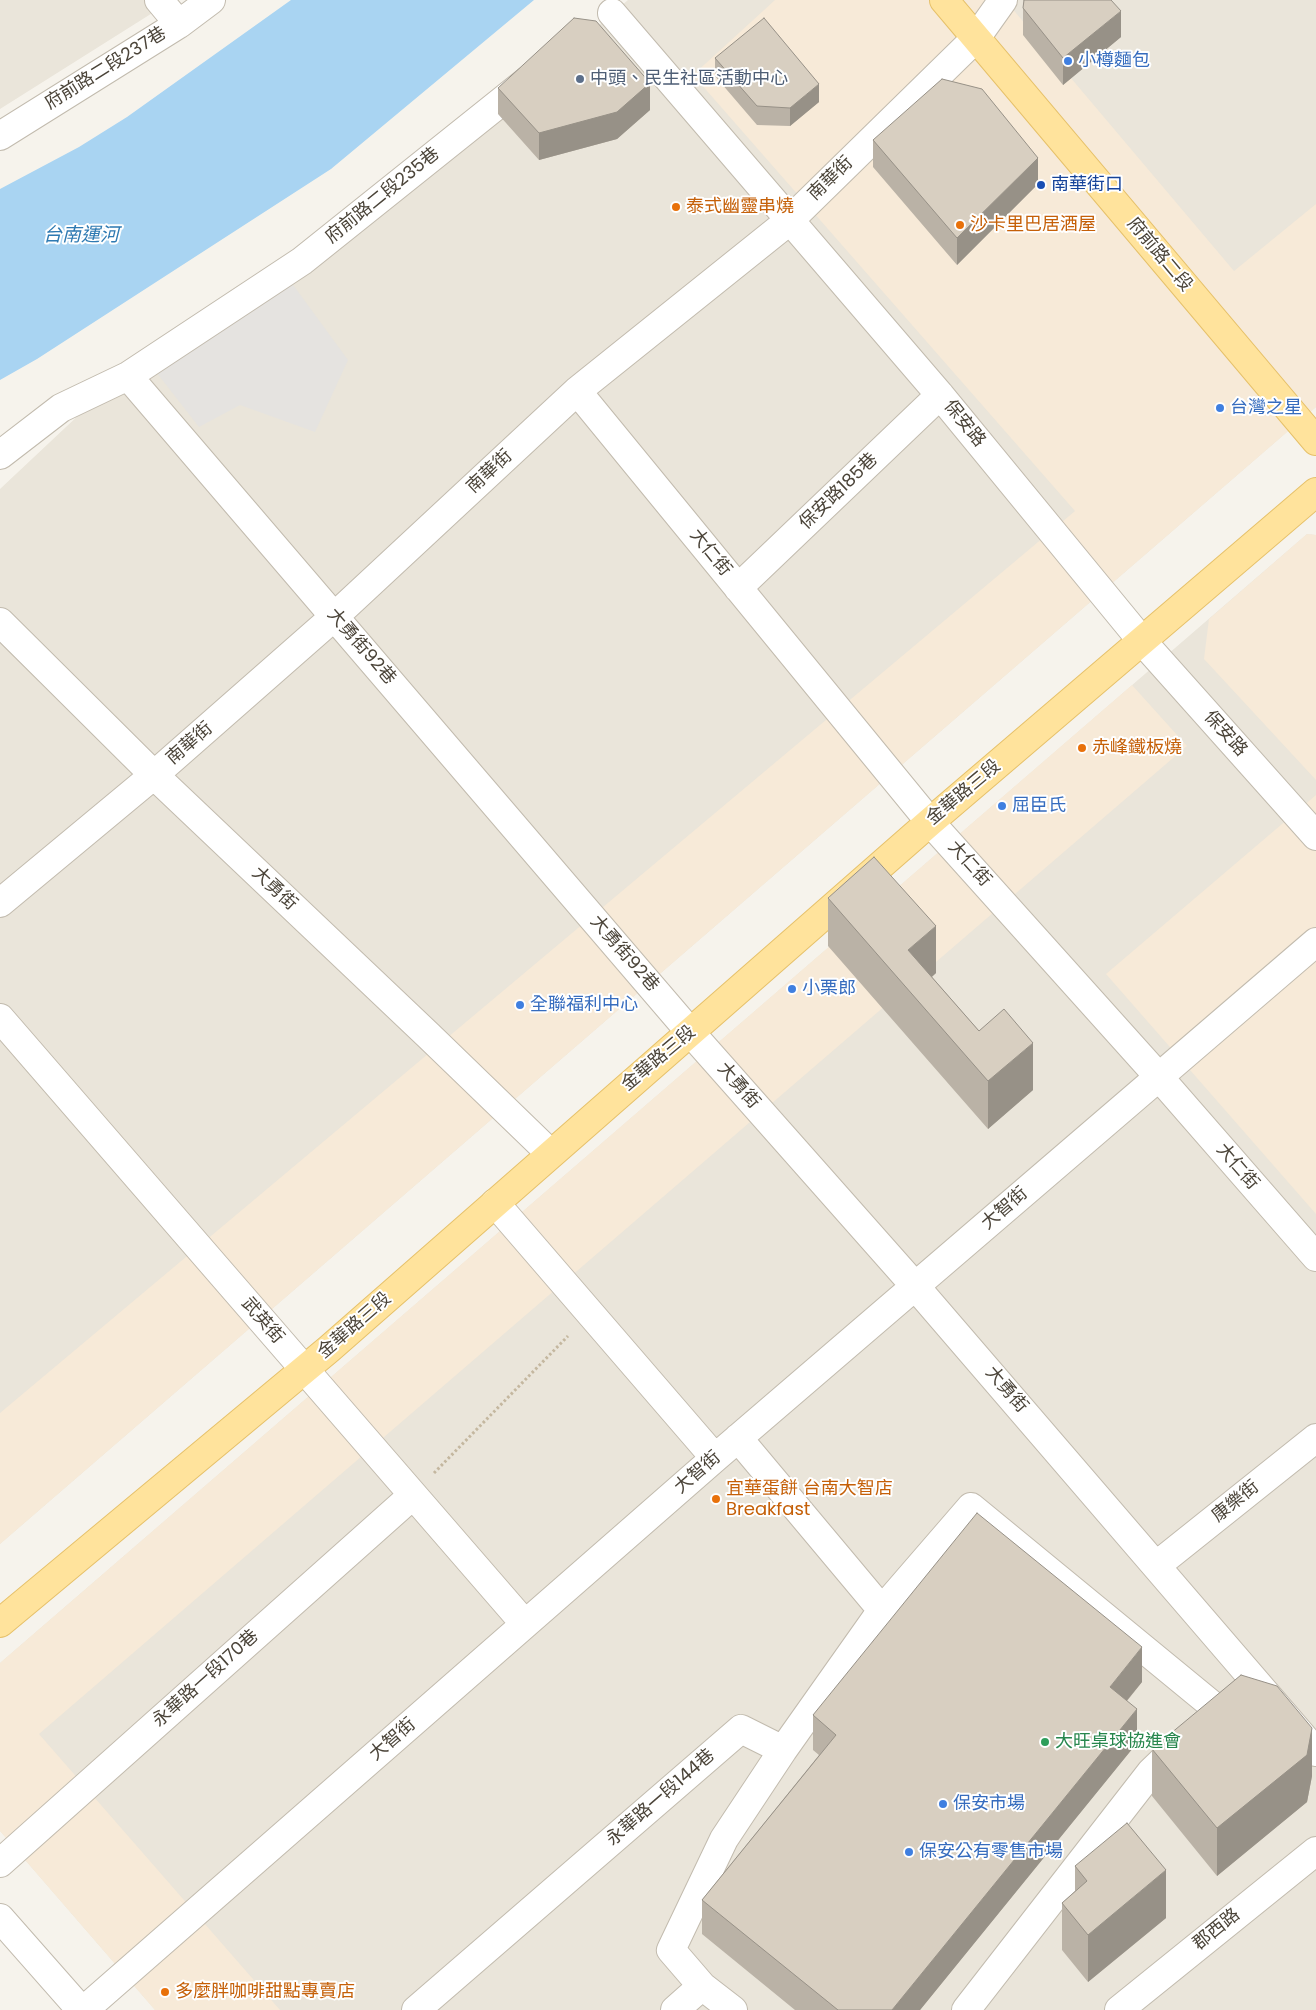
<!DOCTYPE html>
<meta charset="utf-8">
<style>
body{margin:0}
canvas{display:block;background:#f6f3ec}
</style>
<canvas width="1316" height="2010"></canvas>
<script>
const g = document.querySelector('canvas').getContext('2d');
g.lineJoin = 'round';
function fillPath(path, color) {
  g.fillStyle = color;
  g.fill(path, 'evenodd');
}
function poly(rows) {
  const path = new Path2D();
  for (const r of rows) {
    path.moveTo(r[0], r[1]);
    for (let i = 2; i < r.length; i += 2) path.lineTo(r[i], r[i + 1]);
  }
  return path;
}
function stroke(path, color, width, dash) {
  g.strokeStyle = color;
  g.lineWidth = width;
  g.lineCap = dash ? 'butt' : 'round';
  g.setLineDash(dash || []);
  g.stroke(path);
}
function label(font, color, halo, rows, align = 'center') {
  g.font = font + ' Poppins,"Noto Sans TC",sans-serif';
  g.lineWidth = 4;
  g.setLineDash([]);
  g.textBaseline = 'middle';
  g.strokeStyle = halo;
  g.fillStyle = color;
  for (const [text, x, y, turn = 0] of rows) {
    g.save();
    g.translate(x, y);
    g.rotate((+turn || 0) * Math.PI / 180);
    g.textAlign = isNaN(turn) ? turn : align;
    if (halo) g.strokeText(text, 0, 0);
    g.fillText(text, 0, 0);
    g.restore();
  }
}
const residential = poly([
 [0,0,173,0,0,109],
 [628,0,1316,0,1316,407,0,1544,0,489,83,411,334,253],
 [1307,534,1316,535,1316,2010,155,2010,0,1831,0,1663]
]);
const commercial = poly([
 [775,0,1005,0,1234,271,1316,204,1316,407,0,1544,0,1413,1075,511,693,75],
 [1307,534,1316,535,1316,780,1204,659,1209,619],
 [1132,685,1187,746,39,1734,280,2010,155,2010,0,1831,0,1663],
 [1316,795,1316,1214,1106,974]
]);
const parking = poly([
 [280,267,348,360,315,432,240,405,199,427,146,359]
]);
const water = poly([
 [291,0,534,0,331,169,37,359,0,380,0,189,79,147,127,117]
]);
const path = poly([
 [434,1473,568,1336]
]);
const minor = poly([
 [159,0,179,24],
 [612,13,940,395,1142,641,1316,836],
 [0,136,179,24,211,0],
 [128,376,691,1033,915,1286,1316,1752],
 [577,391,930,822,1159,1077,1316,1257],
 [0,455,61,408,128,376,302,261,527,81],
 [738,588,940,395],
 [0,622,154,775,429,1036,550,1153],
 [0,903,154,775,335,616,577,391,789,221,976,38,1003,0],
 [0,1018,525,1624],
 [495,1203,715,1458],
 [738,1438,882,1610],
 [1157,1565,1316,1438],
 [0,1863,413,1495],
 [0,1918,81,2010],
 [84,2010,715,1458,1316,942],
 [416,2010,741,1729,783,1750,882,1610,971,1507,1217,1709],
 [675,2010,702,1986],
 [733,2010,702,1986,671,1950,724,1839,783,1750],
 [966,2010,1151,1772,1178,1746],
 [1119,2010,1316,1851]
]);
const major = poly([
 [944,0,1316,441],
 [0,1623,329,1349,930,822,1316,492]
]);
const wall = poly([
 [1023,8,1121,37,1063,85,1023,35],
 [715,58,819,102,790,126,757,125,715,76],
 [498,88,650,110,617,139,539,160,498,114],
 [873,140,1038,184,957,265,873,167],
 [828,898,936,973,932,977,979,1031,1033,1090,988,1129,828,946],
 [1142,1682,1127,1701,1137,1743,920,2010,795,2010,702,1934,702,1900,819,1755,813,1750,813,1715],
 [1152,1749,1312,1776,1307,1802,1217,1876,1152,1796],
 [1075,1866,1166,1918,1088,1982,1062,1950,1062,1903,1075,1891]
]);
const shadedWall = poly([
 [1121,11,1121,37,1063,85,1063,58],
 [650,83,650,110,617,139,539,160,539,133],
 [819,84,819,102,790,126,790,108],
 [1038,158,1038,184,957,265,957,238],
 [936,926,936,973,912,994,908,950],
 [1033,1043,1033,1090,988,1129,988,1081],
 [1142,1647,1142,1682,1110,1721,1110,1687],
 [1137,1709,1137,1743,920,2010,892,2010],
 [1312,1728,1312,1776,1307,1802,1217,1876,1217,1828],
 [1166,1870,1166,1918,1088,1982,1088,1935]
]);
const building = poly([
 [1024,0,1111,0,1121,11,1063,58,1023,8,1024,0],
 [574,18,596,21,650,83,617,112,539,133,498,88,574,18],
 [764,18,819,84,790,108,757,106,715,58,764,18],
 [942,79,982,89,1038,158,957,238,873,140,942,79],
 [874,857,936,926,908,950,979,1031,1004,1009,1033,1043,988,1081,828,898,874,857],
 [977,1513,1142,1647,1110,1687,1137,1709,892,2010,838,2010,702,1900,836,1735,813,1715,977,1513],
 [1241,1675,1277,1686,1312,1728,1307,1755,1217,1828,1152,1749,1241,1675],
 [1127,1823,1166,1870,1088,1935,1062,1903,1087,1881,1075,1866,1127,1823]
]);
const markers = [
 [1068,61,5,"#3f7fe0"],
 [580,79,5,"#5c6f8a"],
 [1041,185,5,"#1a4fb4"],
 [676,207,5,"#e8710a"],
 [960,225,5,"#e8710a"],
 [1220,408,5,"#3f7fe0"],
 [1082,748,5,"#e8710a"],
 [1002,806,5,"#3f7fe0"],
 [792,989,5,"#3f7fe0"],
 [520,1005,5,"#3f7fe0"],
 [716,1499,5,"#e8710a"],
 [1045,1742,5,"#2e9e5b"],
 [943,1804,5,"#3f7fe0"],
 [909,1852,5,"#3f7fe0"],
 [165,1992,5,"#e8710a"]
];
const shopNames = [
 ["小樽麵包",1078,61],
 ["台灣之星",1230,408],
 ["屈臣氏",1012,806],
 ["小栗郎",802,989],
 ["全聯福利中心",530,1005],
 ["保安市場",953,1804],
 ["保安公有零售市場",919,1852]
];
const streetNames = [
 ["府前路二段237巷",106,69,-32],
 ["南華街",831,179,-44],
 ["府前路二段235巷",383,196,-39],
 ["府前路二段",1159,255,50],
 ["保安路",964,424,51],
 ["南華街",490,472,-43],
 ["保安路185巷",839,492,-44],
 ["大仁街",710,553,51],
 ["大勇街92巷",361,647,49],
 ["保安路",1225,734,48],
 ["南華街",190,744,-41],
 ["金華路三段",964,793,-40],
 ["大仁街",969,864,48],
 ["大勇街",274,889,43],
 ["大勇街92巷",624,954,49],
 ["金華路三段",659,1059,-40],
 ["大勇街",738,1086,49],
 ["大仁街",1237,1167,49],
 ["大智街",1005,1209,-41],
 ["武英街",262,1321,49],
 ["金華路三段",355,1326,-41],
 ["大勇街",1006,1390,49],
 ["大智街",698,1473,-41],
 ["康樂街",1236,1502,-39],
 ["永華路一段170巷",206,1679,-42],
 ["大智街",393,1740,-41],
 ["永華路一段144巷",661,1798,-41],
 ["郡西路",1217,1930,-39]
];
const serviceNames = [
 ["中頭、民生社區活動中心",590,79]
];
const transitNames = [
 ["南華街口",1051,185]
];
const foodNames = [
 ["泰式幽靈串燒",686,207],
 ["沙卡里巴居酒屋",970,225],
 ["赤峰鐵板燒",1092,748],
 ["宜華蛋餅 台南大智店",726,1489],
 ["Breakfast",726,1510],
 ["多麼胖咖啡甜點專賣店",175,1992]
];
const leisureNames = [
 ["大旺桌球協進會",1055,1742]
];
const waterNames = [
 ["台南運河",81,236]
];
fillPath(residential, '#eae5da');
fillPath(commercial, '#f7ead8');
fillPath(parking, '#e5e3e0');
fillPath(water, '#a9d4f2');
stroke(minor, '#c2bbae', 30);
stroke(major, '#e6c16a', 30);
stroke(path, '#c4b79f', 3, [2.5, 2.5]);
stroke(minor, '#fff', 28);
stroke(major, '#ffe39c', 28);
fillPath(wall, '#bab2a6');
fillPath(shadedWall, '#979187');
fillPath(building, '#d8cfc1');
stroke(building, '#979187', 1);
for (const [x, y, r, color] of markers) {
  const dot = new Path2D();
  dot.arc(x, y, r, 0, 2 * Math.PI);
  g.fillStyle = color;
  g.fill(dot);
  stroke(dot, '#fff', 2);
}
label('18px', '#366cbe', '#fff', shopNames, 'left');
label('18px', '#4b4439', '#fff', streetNames);
label('18px', '#4e5e75', '#fff', serviceNames, 'left');
label('18px', '#164399', '#fff', transitNames, 'left');
label('18px', '#c56008', '#fff', foodNames, 'left');
label('18px', '#27864d', '#fff', leisureNames, 'left');
label('italic 19px', '#2e7ab2', '#fff', waterNames);
</script>
